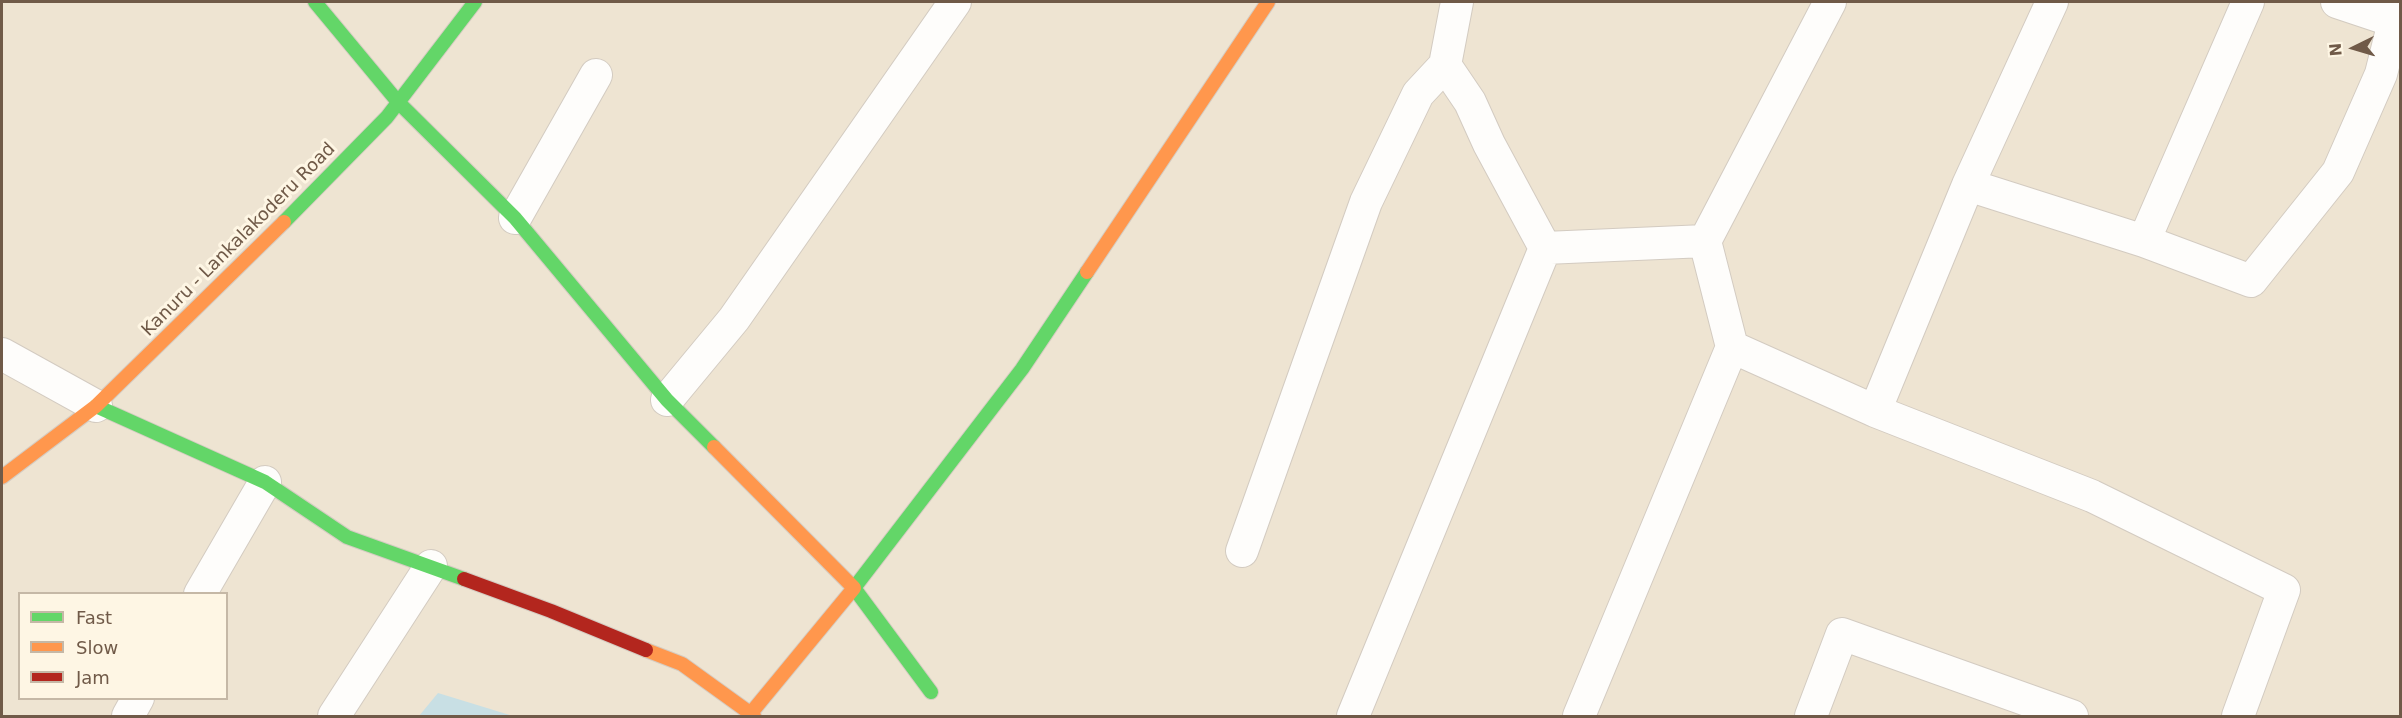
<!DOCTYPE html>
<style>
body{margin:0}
#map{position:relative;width:2402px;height:718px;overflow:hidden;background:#f5f0e5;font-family:"DejaVu Sans",sans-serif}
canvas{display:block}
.frame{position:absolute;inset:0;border:3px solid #705a48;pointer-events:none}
.legend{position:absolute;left:18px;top:592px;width:210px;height:108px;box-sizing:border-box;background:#fef6e4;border:2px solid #c5b8a6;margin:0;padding:8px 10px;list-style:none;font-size:18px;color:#705a48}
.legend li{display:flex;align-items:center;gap:12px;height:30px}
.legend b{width:30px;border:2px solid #c5b8a6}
.north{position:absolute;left:2324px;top:18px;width:60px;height:60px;-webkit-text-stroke:4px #fef6e4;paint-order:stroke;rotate:265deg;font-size:16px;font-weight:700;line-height:24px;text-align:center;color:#705a48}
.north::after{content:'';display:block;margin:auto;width:21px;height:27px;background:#705a48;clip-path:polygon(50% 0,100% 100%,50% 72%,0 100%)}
</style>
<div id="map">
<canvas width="2402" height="718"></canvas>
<div class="frame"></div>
<ul class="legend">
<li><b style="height:8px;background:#63d668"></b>Fast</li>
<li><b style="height:8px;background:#ff974d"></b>Slow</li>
<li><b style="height:8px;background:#b3261e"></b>Jam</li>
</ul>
<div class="north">N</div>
</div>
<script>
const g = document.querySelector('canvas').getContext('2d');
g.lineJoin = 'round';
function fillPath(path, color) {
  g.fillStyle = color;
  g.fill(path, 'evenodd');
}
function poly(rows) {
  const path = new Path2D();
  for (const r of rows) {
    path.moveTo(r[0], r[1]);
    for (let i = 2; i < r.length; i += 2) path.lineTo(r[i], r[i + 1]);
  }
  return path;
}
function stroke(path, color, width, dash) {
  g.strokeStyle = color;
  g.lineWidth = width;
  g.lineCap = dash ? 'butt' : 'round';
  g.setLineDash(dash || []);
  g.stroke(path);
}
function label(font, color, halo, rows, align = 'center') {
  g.font = font + ' "DejaVu Sans",sans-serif';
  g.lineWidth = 6;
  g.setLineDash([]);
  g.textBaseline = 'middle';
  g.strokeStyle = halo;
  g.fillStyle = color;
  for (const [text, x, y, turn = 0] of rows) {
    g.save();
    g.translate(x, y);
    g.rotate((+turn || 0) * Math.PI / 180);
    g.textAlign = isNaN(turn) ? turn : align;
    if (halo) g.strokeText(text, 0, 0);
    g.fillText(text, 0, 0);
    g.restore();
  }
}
const residential = poly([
 [2,2,2400,2,2400,716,2,716],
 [20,594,226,594,226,698,20,698]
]);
const water = poly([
 [438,693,513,716,419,716]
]);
const street = poly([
 [2337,2,2400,23],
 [1445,65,1470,102,1489,144,1545,248],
 [1968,185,2144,241,2251,281,2338,172,2381,74,2399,2],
 [515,218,596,75],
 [2144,241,2248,2],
 [1545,248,1705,241],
 [1732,347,1875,411,2092,496,2284,590,2238,716],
 [2,354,96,406],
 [667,400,734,319,955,2],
 [1875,411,1968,185,2052,2],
 [1242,551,1366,202,1418,94,1445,65,1457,2],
 [200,594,265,482],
 [128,716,138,698],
 [334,716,431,566],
 [1353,716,1545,248],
 [1579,716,1732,347,1705,241,1830,2],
 [1811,716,1842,634,2072,716]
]);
const fast = poly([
 [315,2,398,102,515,218,667,400,714,447],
 [284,222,387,117,475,2],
 [96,406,265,482,347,537,464,579],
 [931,692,854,588,1022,369,1087,272]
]);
const slow = poly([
 [1087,272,1268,2],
 [714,447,854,588,751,713],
 [2,477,96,406,284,222],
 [646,650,682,664,754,716]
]);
const jam = poly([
 [464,579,551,611,646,650]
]);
const streetNames = [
 ["Kanuru - Lankalakoderu Road",239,240,-45]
];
fillPath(residential, '#eee4d2');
fillPath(water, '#c8dfe4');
stroke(street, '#d3cbc1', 34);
stroke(fast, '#d5ccc2', 16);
stroke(slow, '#d5ccc2', 16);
stroke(jam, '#d5ccc2', 16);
stroke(street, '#fefdfb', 32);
stroke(fast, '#63d668', 14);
stroke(slow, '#ff974d', 14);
stroke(jam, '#b3261e', 14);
label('18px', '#705a48', '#fef6e4', streetNames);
</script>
